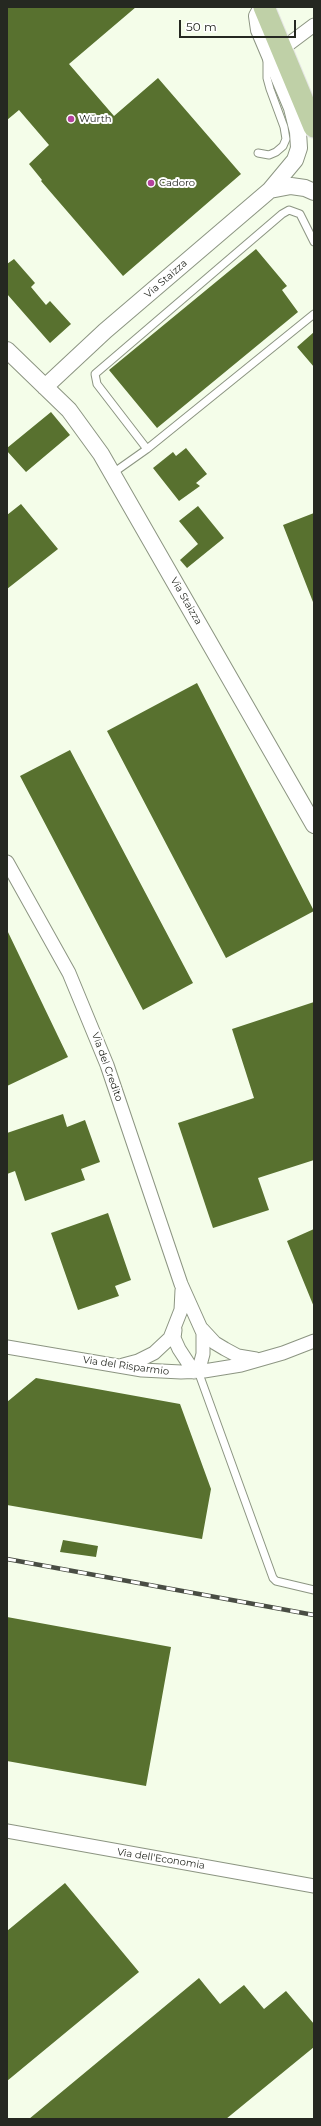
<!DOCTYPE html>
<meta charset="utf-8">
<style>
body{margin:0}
#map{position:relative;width:321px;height:2126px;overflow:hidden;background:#f4fde9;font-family:Montserrat,sans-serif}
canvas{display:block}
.frame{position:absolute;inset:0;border:8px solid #252821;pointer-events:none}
.scale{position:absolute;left:179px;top:20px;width:117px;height:18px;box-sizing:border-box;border:2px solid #252821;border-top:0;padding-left:5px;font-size:12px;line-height:14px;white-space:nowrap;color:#252821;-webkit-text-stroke:3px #fff;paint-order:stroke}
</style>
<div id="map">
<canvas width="321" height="2126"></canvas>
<div class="frame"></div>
<div class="scale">50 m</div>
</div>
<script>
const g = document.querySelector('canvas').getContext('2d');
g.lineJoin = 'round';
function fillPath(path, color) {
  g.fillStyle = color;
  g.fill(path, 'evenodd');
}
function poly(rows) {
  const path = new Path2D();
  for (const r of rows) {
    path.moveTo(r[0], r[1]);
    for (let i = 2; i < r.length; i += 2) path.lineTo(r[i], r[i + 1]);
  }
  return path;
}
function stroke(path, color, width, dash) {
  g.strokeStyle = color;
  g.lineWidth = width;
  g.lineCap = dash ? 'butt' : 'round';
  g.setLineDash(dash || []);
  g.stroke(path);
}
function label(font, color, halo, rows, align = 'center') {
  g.font = font + ' Montserrat,sans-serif';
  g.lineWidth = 4;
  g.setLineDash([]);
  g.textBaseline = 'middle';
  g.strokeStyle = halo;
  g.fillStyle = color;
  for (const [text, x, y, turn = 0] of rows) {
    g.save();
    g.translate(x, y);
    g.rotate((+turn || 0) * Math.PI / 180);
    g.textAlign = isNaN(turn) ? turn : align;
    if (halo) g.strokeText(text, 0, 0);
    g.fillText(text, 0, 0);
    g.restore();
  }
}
const building = poly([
 [7,7,136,7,69,64,114,116,158,78,241,174,123,276,41,181,42,180,29,164,49,145,19,110,7,120],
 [256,249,287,286,282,290,298,312,157,428,109,370],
 [14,259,35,283,31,287,46,305,50,301,71,324,50,343,7,294,7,264],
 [314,332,314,367,297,347],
 [51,412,70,435,26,472,7,451,7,448],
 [186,448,207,474,196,483,200,486,179,501,153,468,173,452,176,456],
 [21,504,58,549,7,589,7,515],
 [198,506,224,538,187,568,180,560,198,544,179,521],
 [314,513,314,602,313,602,283,525],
 [197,683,314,911,226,958,107,731],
 [70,750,193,983,143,1010,20,776],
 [7,930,68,1057,7,1086],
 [314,1002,314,1160,258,1178,269,1210,213,1228,178,1123,254,1098,232,1029],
 [63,1114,67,1127,85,1120,100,1162,81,1169,85,1180,25,1201,15,1171,7,1174,7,1133],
 [108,1213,131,1280,115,1286,119,1296,78,1310,51,1233],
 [314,1229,314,1307,287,1241],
 [36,1378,180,1404,211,1489,202,1539,7,1505,7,1402],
 [63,1540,98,1546,96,1557,60,1552],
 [7,1617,171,1647,146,1786,7,1761],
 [65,1883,139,1972,7,2081,7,1931],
 [199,1978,220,2004,244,1985,264,2009,286,1991,314,2024,314,2047,226,2119,29,2119]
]);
const service = poly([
 [258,153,269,155,276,152,283,146,286,139,284,127,270,89,267,78,267,60],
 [147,449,97,384,95,374,282,214,289,210,300,214,314,242],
 [113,473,147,449,314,314],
 [198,1371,273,1578,276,1581,314,1590]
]);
const minor = poly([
 [282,49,314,25],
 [7,862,69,973,107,1065,181,1284,203,1333,203,1354,200,1365,194,1372],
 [202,1329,215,1343,225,1349,238,1356,256,1359],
 [175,1330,174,1338,179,1349,194,1372],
 [7,1347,142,1370,181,1372,204,1371,241,1365,283,1353,314,1341],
 [123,1365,138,1361,154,1353,170,1338,181,1310,182,1290],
 [7,1831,314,1886]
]);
const tertiary = poly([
 [270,190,291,186,305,188,314,192],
 [7,350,69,410,101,454,314,825],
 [45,387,105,331,270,190,295,160,299,148,298,132,292,108,259,30,257,16,262,7]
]);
const primary = poly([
 [264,7,314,127]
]);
const rail = poly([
 [7,1559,314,1615]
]);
const markers = [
 [71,119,4,"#b4429d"],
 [151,183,4,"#b4429d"]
];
const poiNames = [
 ["Würth",79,119],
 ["Cadoro",159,183]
];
const streetNames = [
 ["Via Staizza",166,279,-41],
 ["Via Staizza",186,601,60],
 ["Via del Credito",107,1067,70],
 ["Via del Risparmio",126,1366,8],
 ["Via dell'Economia",161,1859,9]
];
fillPath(building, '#58712f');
stroke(service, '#8c9582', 9);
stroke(minor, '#8c9582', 15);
stroke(tertiary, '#8c9582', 18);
stroke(primary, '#e5e5e4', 23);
stroke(service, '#fff', 7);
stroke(minor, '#fff', 13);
stroke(tertiary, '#fff', 16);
stroke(primary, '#bfd0a7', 21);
stroke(rail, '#494d44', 4.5);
stroke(rail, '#fff', 3, [9]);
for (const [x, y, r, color] of markers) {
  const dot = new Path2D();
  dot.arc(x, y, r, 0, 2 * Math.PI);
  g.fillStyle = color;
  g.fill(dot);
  stroke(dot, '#fff', 1.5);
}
label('10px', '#252821', '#fff', poiNames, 'left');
label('10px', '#252821', '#fff', streetNames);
</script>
